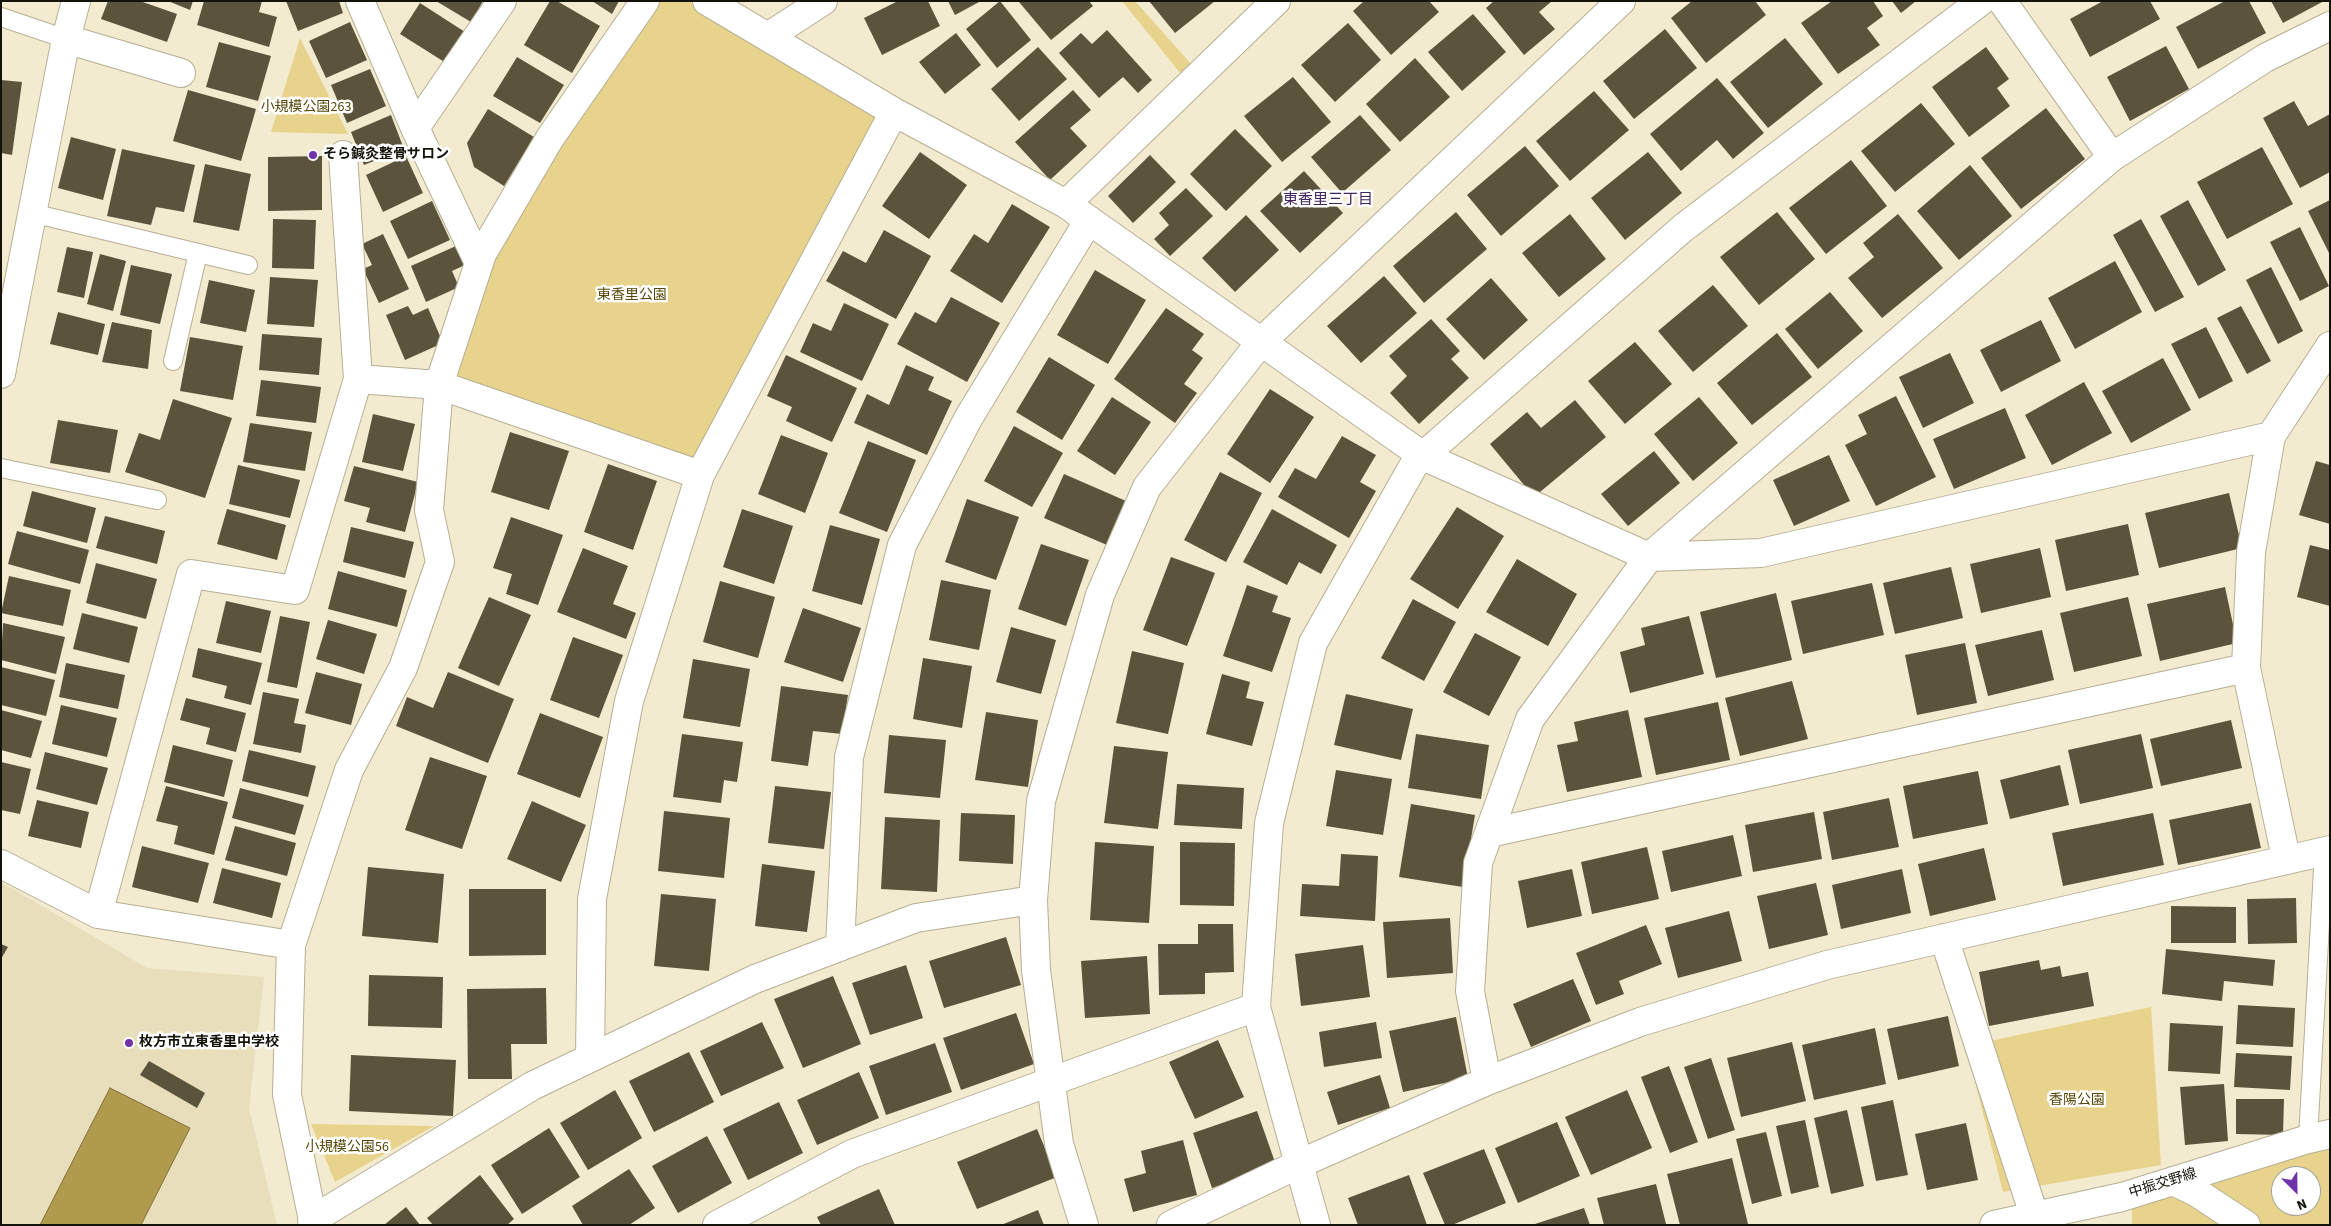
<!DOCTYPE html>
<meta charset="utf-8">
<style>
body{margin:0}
#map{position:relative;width:2331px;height:1226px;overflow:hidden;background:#f3ebcf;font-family:"Source Sans 3",sans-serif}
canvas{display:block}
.frame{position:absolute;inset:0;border:2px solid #151309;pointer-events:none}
.north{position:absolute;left:2271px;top:1166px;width:50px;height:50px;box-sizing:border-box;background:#fff;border:1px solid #a1a19d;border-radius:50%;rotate:157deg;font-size:14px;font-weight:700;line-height:20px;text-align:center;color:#151309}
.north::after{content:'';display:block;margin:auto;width:18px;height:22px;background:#7033a8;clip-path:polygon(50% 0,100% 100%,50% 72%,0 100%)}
</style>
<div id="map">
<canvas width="2331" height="1226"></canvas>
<div class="frame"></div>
<div class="north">N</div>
</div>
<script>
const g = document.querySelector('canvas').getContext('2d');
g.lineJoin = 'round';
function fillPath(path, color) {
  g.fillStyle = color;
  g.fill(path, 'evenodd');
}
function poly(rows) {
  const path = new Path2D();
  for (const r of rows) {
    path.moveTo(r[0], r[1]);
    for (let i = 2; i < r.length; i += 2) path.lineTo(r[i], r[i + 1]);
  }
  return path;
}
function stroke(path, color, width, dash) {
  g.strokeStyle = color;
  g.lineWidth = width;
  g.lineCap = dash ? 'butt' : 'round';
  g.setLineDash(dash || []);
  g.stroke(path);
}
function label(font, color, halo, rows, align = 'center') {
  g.font = font + ' "Source Sans 3","Noto Sans JP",sans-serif';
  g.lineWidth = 5;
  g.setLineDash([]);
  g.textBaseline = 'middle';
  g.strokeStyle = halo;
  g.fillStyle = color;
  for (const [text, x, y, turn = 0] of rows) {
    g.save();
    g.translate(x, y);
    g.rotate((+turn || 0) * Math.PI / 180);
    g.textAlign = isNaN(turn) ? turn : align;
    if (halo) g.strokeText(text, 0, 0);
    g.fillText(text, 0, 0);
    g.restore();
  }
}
const built = poly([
 [1,882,147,968,264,977,249,1108,277,1225,1,1225]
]);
const green = poly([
 [646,1,704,1,894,112,700,475,439,385,479,263],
 [1122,1,1135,1,1200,74,1189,84],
 [300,38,348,134,271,132],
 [2151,1007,2161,1165,2003,1192,1966,1046],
 [311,1124,434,1126,335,1182],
 [2330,1147,2330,1225,2132,1225,2132,1206],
 [2281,1176,2311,1176,2311,1206,2281,1206]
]);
const water = poly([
 [110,1088,190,1128,141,1225,40,1225,110,1088]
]);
const building = poly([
 [108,1,140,1,177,14,167,42,101,19],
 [168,1,193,1,190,10],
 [204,1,262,1,259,12,277,17,269,47,197,25],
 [286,1,339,1,343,13,298,31],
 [436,1,483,1,471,22],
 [550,1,557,1,600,26,572,73,524,45],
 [592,1,619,1,612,14],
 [898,1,928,1,940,26,882,55,864,18],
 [948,1,981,1,955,15],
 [1000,1,1031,40,997,68,966,29],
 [1020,1,1089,1,1093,6,1051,40,1019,2],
 [1149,1,1215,1,1175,33],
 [1364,1,1429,1,1439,12,1391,55,1353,11],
 [1494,1,1552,1,1539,12,1555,29,1524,55,1486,8],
 [1692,1,1755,1,1766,15,1706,63,1671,18],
 [1832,1,1873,1,1883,16,1867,28,1880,45,1838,74,1801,23],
 [1892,1,1916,1,1901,13],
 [2103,1,2150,1,2160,19,2090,57,2070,19],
 [2225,1,2249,1,2266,33,2198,69,2176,27],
 [2271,1,2324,1,2283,23],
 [420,3,465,32,446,63,400,34],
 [1473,14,1506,52,1462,91,1428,52],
 [350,22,367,60,326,78,309,41],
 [1348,23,1381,60,1335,102,1301,65],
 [1665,29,1697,68,1634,119,1603,81],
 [1107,30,1152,80,1138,93,1123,77,1099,98,1059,53,1081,33,1092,44],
 [956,33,981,65,945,94,919,62],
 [1785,38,1823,84,1768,128,1730,82],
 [219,42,271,56,258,101,206,87],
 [2166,46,2189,89,2130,121,2107,77],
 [1038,47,1067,79,1019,121,991,89],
 [1986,47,2009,79,1997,88,2010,106,1969,137,1932,87],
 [517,57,564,85,540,123,493,96],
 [1415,58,1450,97,1400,142,1366,104],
 [370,69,386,106,347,123,331,85],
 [1293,77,1331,122,1282,162,1244,116],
 [1717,78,1764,133,1733,159,1717,140,1681,171,1650,134],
 [1,80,22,82,12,155,1,153],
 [188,90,256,109,241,161,173,141],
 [1073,90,1091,110,1070,128,1087,146,1050,180,1015,142],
 [1594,91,1629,130,1570,181,1536,141],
 [2294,101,2308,126,2330,114,2330,172,2300,188,2263,118],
 [1921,103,1955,144,1895,192,1861,151],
 [2046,108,2085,159,2021,209,1981,158],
 [488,109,534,137,504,186,474,167,467,143],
 [391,115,404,149,364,165,351,132],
 [1360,115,1391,150,1342,193,1311,157],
 [1235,129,1272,166,1226,211,1190,174],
 [71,137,116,149,103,200,58,188],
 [1525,146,1559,186,1501,236,1467,195],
 [2262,147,2293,204,2227,239,2197,182],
 [122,149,195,165,184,212,156,207,151,225,107,216],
 [920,152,967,185,929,239,882,206],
 [1648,152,1682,193,1625,240,1591,198],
 [1150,155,1176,182,1133,223,1108,196],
 [322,156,322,210,268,211,268,157],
 [406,156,423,193,383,212,366,175],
 [1851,160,1887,206,1826,254,1789,208],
 [205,164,251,174,239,231,193,222],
 [1970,165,2012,216,1959,260,1917,211],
 [1304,171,1343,213,1300,253,1260,211],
 [1186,188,1213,216,1170,256,1154,239,1169,225,1159,213],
 [2188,200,2226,270,2198,286,2160,216],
 [2330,200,2330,255,2308,211],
 [432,201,450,240,408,259,390,221],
 [1012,204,1050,227,1002,303,950,271,974,234,988,243],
 [1456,212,1487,249,1424,303,1393,266],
 [1777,212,1815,259,1759,305,1720,257],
 [1570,214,1606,259,1559,297,1522,253],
 [1898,214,1943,268,1882,318,1848,278,1874,257,1863,243],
 [1246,215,1279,250,1235,292,1202,258],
 [273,219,316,220,314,269,272,268],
 [2141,219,2184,297,2155,312,2113,235],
 [2300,227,2329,286,2300,301,2270,242],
 [884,230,931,256,896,319,826,281,843,251,866,263],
 [383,234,409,289,379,303,363,269,372,265,362,244],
 [456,246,465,265,452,271,459,287,426,302,411,266],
 [67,247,93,252,84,298,57,292],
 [100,254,126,261,113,311,87,304],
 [2115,261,2142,312,2075,349,2048,298],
 [131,265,172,274,160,324,120,315],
 [2271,267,2303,331,2278,344,2246,280],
 [1095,270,1146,300,1108,364,1057,335],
 [1384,276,1417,313,1361,363,1327,326],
 [270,277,318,280,314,327,267,324],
 [1491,278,1528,320,1484,360,1446,319],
 [209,280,255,290,246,332,200,323],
 [1713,285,1748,326,1693,372,1658,331],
 [1830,292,1863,331,1818,369,1785,329],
 [951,297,1000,323,967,382,897,344,915,312,936,323],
 [844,303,889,324,862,381,800,352,813,323,831,331],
 [408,306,413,315,428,308,443,343,405,360,386,315],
 [2241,306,2271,361,2247,374,2217,318],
 [1166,308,1204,334,1192,350,1203,358,1184,384,1197,393,1175,423,1114,379],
 [58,312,105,324,98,355,50,344],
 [1431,319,1460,351,1451,359,1469,378,1419,424,1390,393,1407,376,1389,356],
 [2041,320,2061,361,2001,392,1980,350],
 [112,322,152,330,148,369,102,362],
 [2206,327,2233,381,2199,399,2171,344],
 [1777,333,1812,377,1752,425,1717,383],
 [262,334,322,338,319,375,259,370],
 [190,337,243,346,233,400,180,391],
 [1635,342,1672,384,1625,424,1588,381],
 [1950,353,1974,403,1923,428,1899,377],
 [786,355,857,388,832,442,786,421,792,407,767,396],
 [1049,357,1095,385,1062,440,1016,412],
 [2163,358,2191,410,2131,443,2102,391],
 [906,365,934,377,928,390,952,401,927,455,854,423,867,394,889,405],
 [261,380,321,387,316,423,256,416],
 [2084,382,2112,433,2052,465,2025,415],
 [1270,389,1314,417,1270,483,1227,454],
 [1896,396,1936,477,1876,506,1845,445,1867,434,1858,415],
 [1112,397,1151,422,1115,475,1077,451],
 [1699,397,1738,443,1693,481,1654,434],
 [173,399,232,418,205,498,125,472,139,433,160,440],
 [1575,400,1606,437,1534,497,1490,444,1527,412,1541,428],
 [2005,408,2026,458,1954,489,1933,439],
 [373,414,415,424,403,471,362,462],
 [58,420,118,430,110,473,50,463],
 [250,423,312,432,305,471,243,462],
 [1014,426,1063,453,1032,507,984,481],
 [510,432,569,451,549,510,491,492],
 [781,435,828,453,805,513,758,494],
 [1342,436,1376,455,1360,482,1376,491,1349,538,1278,497,1295,468,1316,479],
 [868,441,916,460,887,532,839,513],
 [1654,451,1680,483,1628,526,1601,494],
 [1829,455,1850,501,1794,526,1773,480],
 [2316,461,2330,465,2330,524,2299,515],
 [608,464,657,481,633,550,584,532],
 [238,465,300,480,290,518,229,504],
 [354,466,418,482,405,532,366,522,370,508,344,501],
 [1220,472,1262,493,1226,562,1184,540],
 [1064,474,1126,501,1107,545,1044,518],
 [32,491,96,508,87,543,23,526],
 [2229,493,2242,548,2159,568,2145,513],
 [967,499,1019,517,996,580,945,562],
 [1457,507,1504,536,1458,609,1410,579],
 [227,509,286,525,277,560,217,544],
 [742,509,793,526,774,584,723,567],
 [1272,509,1337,545,1321,574,1299,562,1287,585,1243,562],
 [105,516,165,531,157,564,96,548],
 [511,517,563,535,538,605,506,594,512,574,493,568],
 [2128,524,2139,575,2066,591,2055,540],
 [830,525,880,539,862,605,812,591],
 [351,527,414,542,405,578,343,562],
 [17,531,89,550,80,584,8,564],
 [1041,544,1089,560,1066,626,1018,609],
 [2310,545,2330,550,2330,606,2297,597],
 [583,548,628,566,613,604,636,613,626,639,557,612],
 [2040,548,2051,597,1981,613,1970,564],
 [1171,557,1215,573,1187,646,1143,630],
 [1517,559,1577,594,1548,646,1486,612],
 [96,563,157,579,146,619,86,603],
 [1951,567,1963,618,1895,634,1883,583],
 [338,571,407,590,397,627,328,609],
 [9,576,71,590,63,626,1,613],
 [941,580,991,590,979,650,929,640],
 [720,581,775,597,758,658,703,642],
 [1872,583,1884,635,1803,654,1791,601],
 [1247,585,1278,596,1272,612,1291,618,1272,672,1223,656],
 [2225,587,2237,643,2160,661,2147,604],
 [1776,593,1792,660,1716,678,1700,612],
 [489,597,531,615,499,686,458,668],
 [2128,597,2142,656,2074,672,2060,613],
 [1413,599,1456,622,1424,681,1381,658],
 [226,601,271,611,261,653,216,643],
 [803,608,861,628,843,682,784,662],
 [82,613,138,627,129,663,73,649],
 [280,616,310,622,297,688,267,682],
 [1689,616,1704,674,1630,693,1620,652,1645,645,1641,628],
 [328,620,377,634,364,674,316,659],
 [3,623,65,637,56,674,1,660],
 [1011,627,1056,640,1041,694,996,682],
 [2042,630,2054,680,1988,696,1975,645],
 [1475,633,1521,657,1489,716,1443,692],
 [573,637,623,655,599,718,550,700],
 [1965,643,1977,703,1917,715,1905,655],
 [198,648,262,663,251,705,224,698,227,686,192,677],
 [1132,651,1184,663,1168,734,1116,723],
 [923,658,972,666,962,728,913,719],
 [693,659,750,669,740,727,683,718],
 [66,663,125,675,118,709,59,697],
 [1,667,55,680,46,716,1,705],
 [316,672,362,684,351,725,305,713],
 [448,672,514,699,488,763,396,726,407,697,433,708],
 [1222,674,1250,682,1246,698,1264,702,1252,746,1206,734],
 [1792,681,1808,739,1740,756,1725,698],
 [781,686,848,695,842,734,813,731,808,766,771,761],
 [263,692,299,699,294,723,306,725,301,753,253,744],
 [1346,694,1413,709,1401,760,1334,745],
 [186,698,246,713,236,752,206,744,210,728,180,720],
 [1718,702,1730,760,1656,775,1644,718],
 [61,705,117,718,107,757,52,744],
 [1,710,42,721,31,758,1,750],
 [1628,710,1642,777,1567,792,1557,745,1578,741,1574,722],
 [986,712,1038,720,1028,787,975,780],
 [540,713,603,737,580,798,517,774],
 [2231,720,2242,768,2161,786,2150,739],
 [682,734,743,742,737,782,724,780,721,803,673,797],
 [1416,734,1489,745,1481,799,1408,788],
 [2141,734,2153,788,2080,804,2068,750],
 [889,735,946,740,940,798,884,793],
 [173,745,233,760,224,797,164,782],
 [1114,746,1168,752,1158,829,1104,823],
 [249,750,316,766,308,797,242,781],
 [45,752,108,768,97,805,36,789],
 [430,757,487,776,462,849,405,830],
 [1,762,31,769,20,814,1,810],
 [2060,765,2069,805,2010,819,2000,780],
 [1336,770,1392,779,1383,835,1326,826],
 [1978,771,1988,824,1913,839,1903,786],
 [1177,784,1244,788,1242,829,1174,825],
 [166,786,228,802,214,855,174,844,178,826,156,821],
 [775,786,831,792,824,849,768,843],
 [240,788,304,805,295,835,232,818],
 [1889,798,1899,847,1832,860,1823,812],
 [37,800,89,812,81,848,28,836],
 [532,801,586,825,561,882,507,859],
 [2251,803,2261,848,2178,865,2169,820],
 [1411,804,1475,815,1463,887,1399,877],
 [664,811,730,818,724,878,658,871],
 [1814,812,1822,859,1753,872,1745,825],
 [961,813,1015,815,1013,864,959,861],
 [2153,813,2164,865,2063,886,2052,833],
 [885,817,940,820,937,892,881,889],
 [235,826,296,843,287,876,225,860],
 [1733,835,1742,876,1671,892,1662,851],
 [1095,842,1154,846,1149,923,1090,920],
 [1180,842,1235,843,1234,906,1180,905],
 [142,846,209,863,198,903,132,887],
 [1647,847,1659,899,1592,914,1581,862],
 [1984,848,1996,900,1930,916,1918,864],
 [1341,854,1378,856,1375,921,1300,916,1302,884,1339,886],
 [762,864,815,871,807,932,755,926],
 [368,867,444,874,438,943,362,936],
 [222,868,281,883,272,918,213,903],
 [1572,869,1582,916,1527,928,1518,881],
 [1902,869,1911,913,1841,929,1832,885],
 [1816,883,1828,935,1769,949,1757,896],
 [469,889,546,889,546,955,469,956],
 [661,894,716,899,709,971,654,966],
 [2296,898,2297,943,2248,944,2247,899],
 [2171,906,2236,907,2236,943,2171,943],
 [1729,911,1742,961,1678,978,1665,928],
 [1450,918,1453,973,1387,978,1383,922],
 [1198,924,1233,924,1234,972,1205,973,1205,994,1159,995,1158,944,1198,944],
 [1646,925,1662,964,1619,981,1624,994,1596,1005,1576,953],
 [1006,937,1021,985,944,1008,929,961],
 [1,944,8,947,1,959],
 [1363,945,1370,997,1301,1006,1295,954],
 [2166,949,2275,960,2273,986,2224,981,2222,1001,2162,994],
 [1147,956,1150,1014,1085,1018,1081,961],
 [2039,960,2041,970,2060,966,2062,977,2088,972,2094,1006,1989,1026,1979,972],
 [906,965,923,1018,870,1035,852,983],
 [369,975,443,977,442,1028,368,1026],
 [833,976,861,1044,803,1068,774,999],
 [1573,979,1591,1021,1531,1047,1513,1004],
 [546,988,547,1044,511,1044,512,1079,468,1079,467,989],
 [2238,1005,2295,1008,2293,1047,2236,1044],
 [1016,1013,1034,1064,961,1090,943,1038],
 [1948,1016,1959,1066,1898,1080,1887,1029],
 [1456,1017,1468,1078,1403,1092,1389,1031],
 [762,1022,784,1068,721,1096,700,1051],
 [1376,1022,1382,1058,1324,1067,1319,1032],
 [2170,1023,2223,1026,2220,1074,2168,1071],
 [1875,1028,1886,1084,1814,1100,1802,1045],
 [1218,1040,1244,1097,1195,1119,1169,1062],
 [1792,1042,1806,1101,1741,1117,1727,1058],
 [935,1043,952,1092,886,1115,869,1066],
 [689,1052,714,1102,654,1132,629,1081],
 [2236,1053,2292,1056,2290,1090,2234,1087],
 [351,1055,456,1060,453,1116,349,1111],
 [1711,1058,1735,1130,1708,1139,1684,1067],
 [149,1061,205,1093,197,1108,140,1075],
 [1669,1066,1698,1142,1670,1153,1641,1077],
 [859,1072,879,1118,817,1145,797,1100],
 [1380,1075,1390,1108,1338,1125,1327,1092],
 [2224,1084,2228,1141,2185,1145,2180,1087],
 [615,1090,642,1138,588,1170,560,1123],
 [1627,1090,1652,1148,1591,1175,1565,1117],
 [2236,1099,2284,1099,2283,1135,2236,1134],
 [1893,1100,1908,1175,1876,1181,1861,1107],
 [779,1102,803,1153,748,1180,723,1129],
 [1847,1110,1864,1186,1831,1194,1814,1118],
 [1257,1111,1276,1165,1212,1188,1193,1133],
 [1805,1120,1819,1187,1791,1194,1776,1126],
 [1557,1122,1580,1176,1518,1203,1495,1148],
 [1966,1123,1978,1180,1927,1190,1915,1134],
 [549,1128,580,1177,522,1214,491,1165],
 [1037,1129,1057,1177,977,1209,957,1162],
 [1766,1132,1782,1196,1752,1204,1736,1139],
 [707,1136,732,1183,678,1213,652,1166],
 [1183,1140,1197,1195,1133,1212,1124,1179,1146,1173,1141,1151],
 [1484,1149,1506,1203,1452,1225,1445,1225,1423,1173],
 [1732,1158,1748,1224,1680,1225,1667,1174],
 [629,1169,655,1208,629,1225,583,1225,572,1206],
 [480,1175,514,1219,507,1225,433,1225,427,1218],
 [1409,1175,1427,1225,1358,1225,1348,1198],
 [1656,1184,1666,1224,1604,1225,1597,1198],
 [879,1189,895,1225,821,1225,817,1217],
 [406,1207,420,1225,384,1225],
 [1584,1208,1590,1225,1535,1225,1535,1224],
 [1038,1210,1044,1225,1001,1225]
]);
const lane = poly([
 [1,17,66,39],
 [32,213,248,265],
 [173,361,198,253],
 [1,468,157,500],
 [2308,1139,2324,851]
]);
const street = poly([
 [360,1,415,128,479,263],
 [707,1,894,112,1066,204,1276,1],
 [2002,1,2112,157],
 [769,36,823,1],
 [66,39,181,73],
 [415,128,502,1],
 [343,155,358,379],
 [1066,204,1423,456,1649,557,1761,553,2271,436],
 [1,374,66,39,76,1],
 [700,475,894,112],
 [1489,833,2246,668],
 [2286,858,2246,668,2251,552,2271,436,2330,346],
 [1,864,98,914],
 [1944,938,2035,1218],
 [291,945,98,914,191,574,295,590,358,379,439,385,700,475,629,701,592,899,590,1058],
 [840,947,849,757,902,545,969,417,1089,220],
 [1487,1081,1470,991,1478,863,1530,719,1649,557,2112,157,2265,58,2330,26],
 [2173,1181,2196,1192,2246,1225],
 [312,1220,532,1086,755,979,916,918,1033,900],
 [314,1225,287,1095,291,945,349,770,403,668,440,562,429,510,439,385,482,254,550,138,645,1],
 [717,1225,852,1154,1256,1007,1269,823,1313,643,1415,463,1683,228,1981,1],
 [1084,1225,1059,1144,1036,970,1033,900,1041,801,1100,595,1147,487,1260,343,1621,1],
 [1171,1225,1299,1164,1256,1007],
 [1316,1225,1299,1164,1487,1081,1640,1022,1827,965,2330,850],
 [1994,1225,2122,1197,2308,1139,2330,1134]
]);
const markers = [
 [313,155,5,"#7033a8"],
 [129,1043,5,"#7033a8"]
];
const parkNames = [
 ["小規模公園263",306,108],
 ["東香里公園",632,296],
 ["香陽公園",2077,1101],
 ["小規模公園56",347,1148]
];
const poiNames = [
 ["そら鍼灸整骨サロン",323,155],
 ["枚方市立東香里中学校",139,1043]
];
const streetNames = [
 ["中振交野線",2163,1184,-17]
];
const neighbourhoodNames = [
 ["東香里三丁目",1328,201]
];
fillPath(built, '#e8debb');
fillPath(green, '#e8d38d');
fillPath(water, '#b09a4d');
stroke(water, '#827239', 1);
fillPath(building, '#5b543d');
stroke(lane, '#b6af94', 20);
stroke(street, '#b6af94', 30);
stroke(lane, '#fff', 18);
stroke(street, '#fff', 28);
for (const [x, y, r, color] of markers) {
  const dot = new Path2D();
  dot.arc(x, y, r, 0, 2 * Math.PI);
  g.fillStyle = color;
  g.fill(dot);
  stroke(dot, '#fff', 2);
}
label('14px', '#574809', '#fff', parkNames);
label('bold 14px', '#151309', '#fff', poiNames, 'left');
label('14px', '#151309', '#fff', streetNames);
label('15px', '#40245d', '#fff', neighbourhoodNames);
</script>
